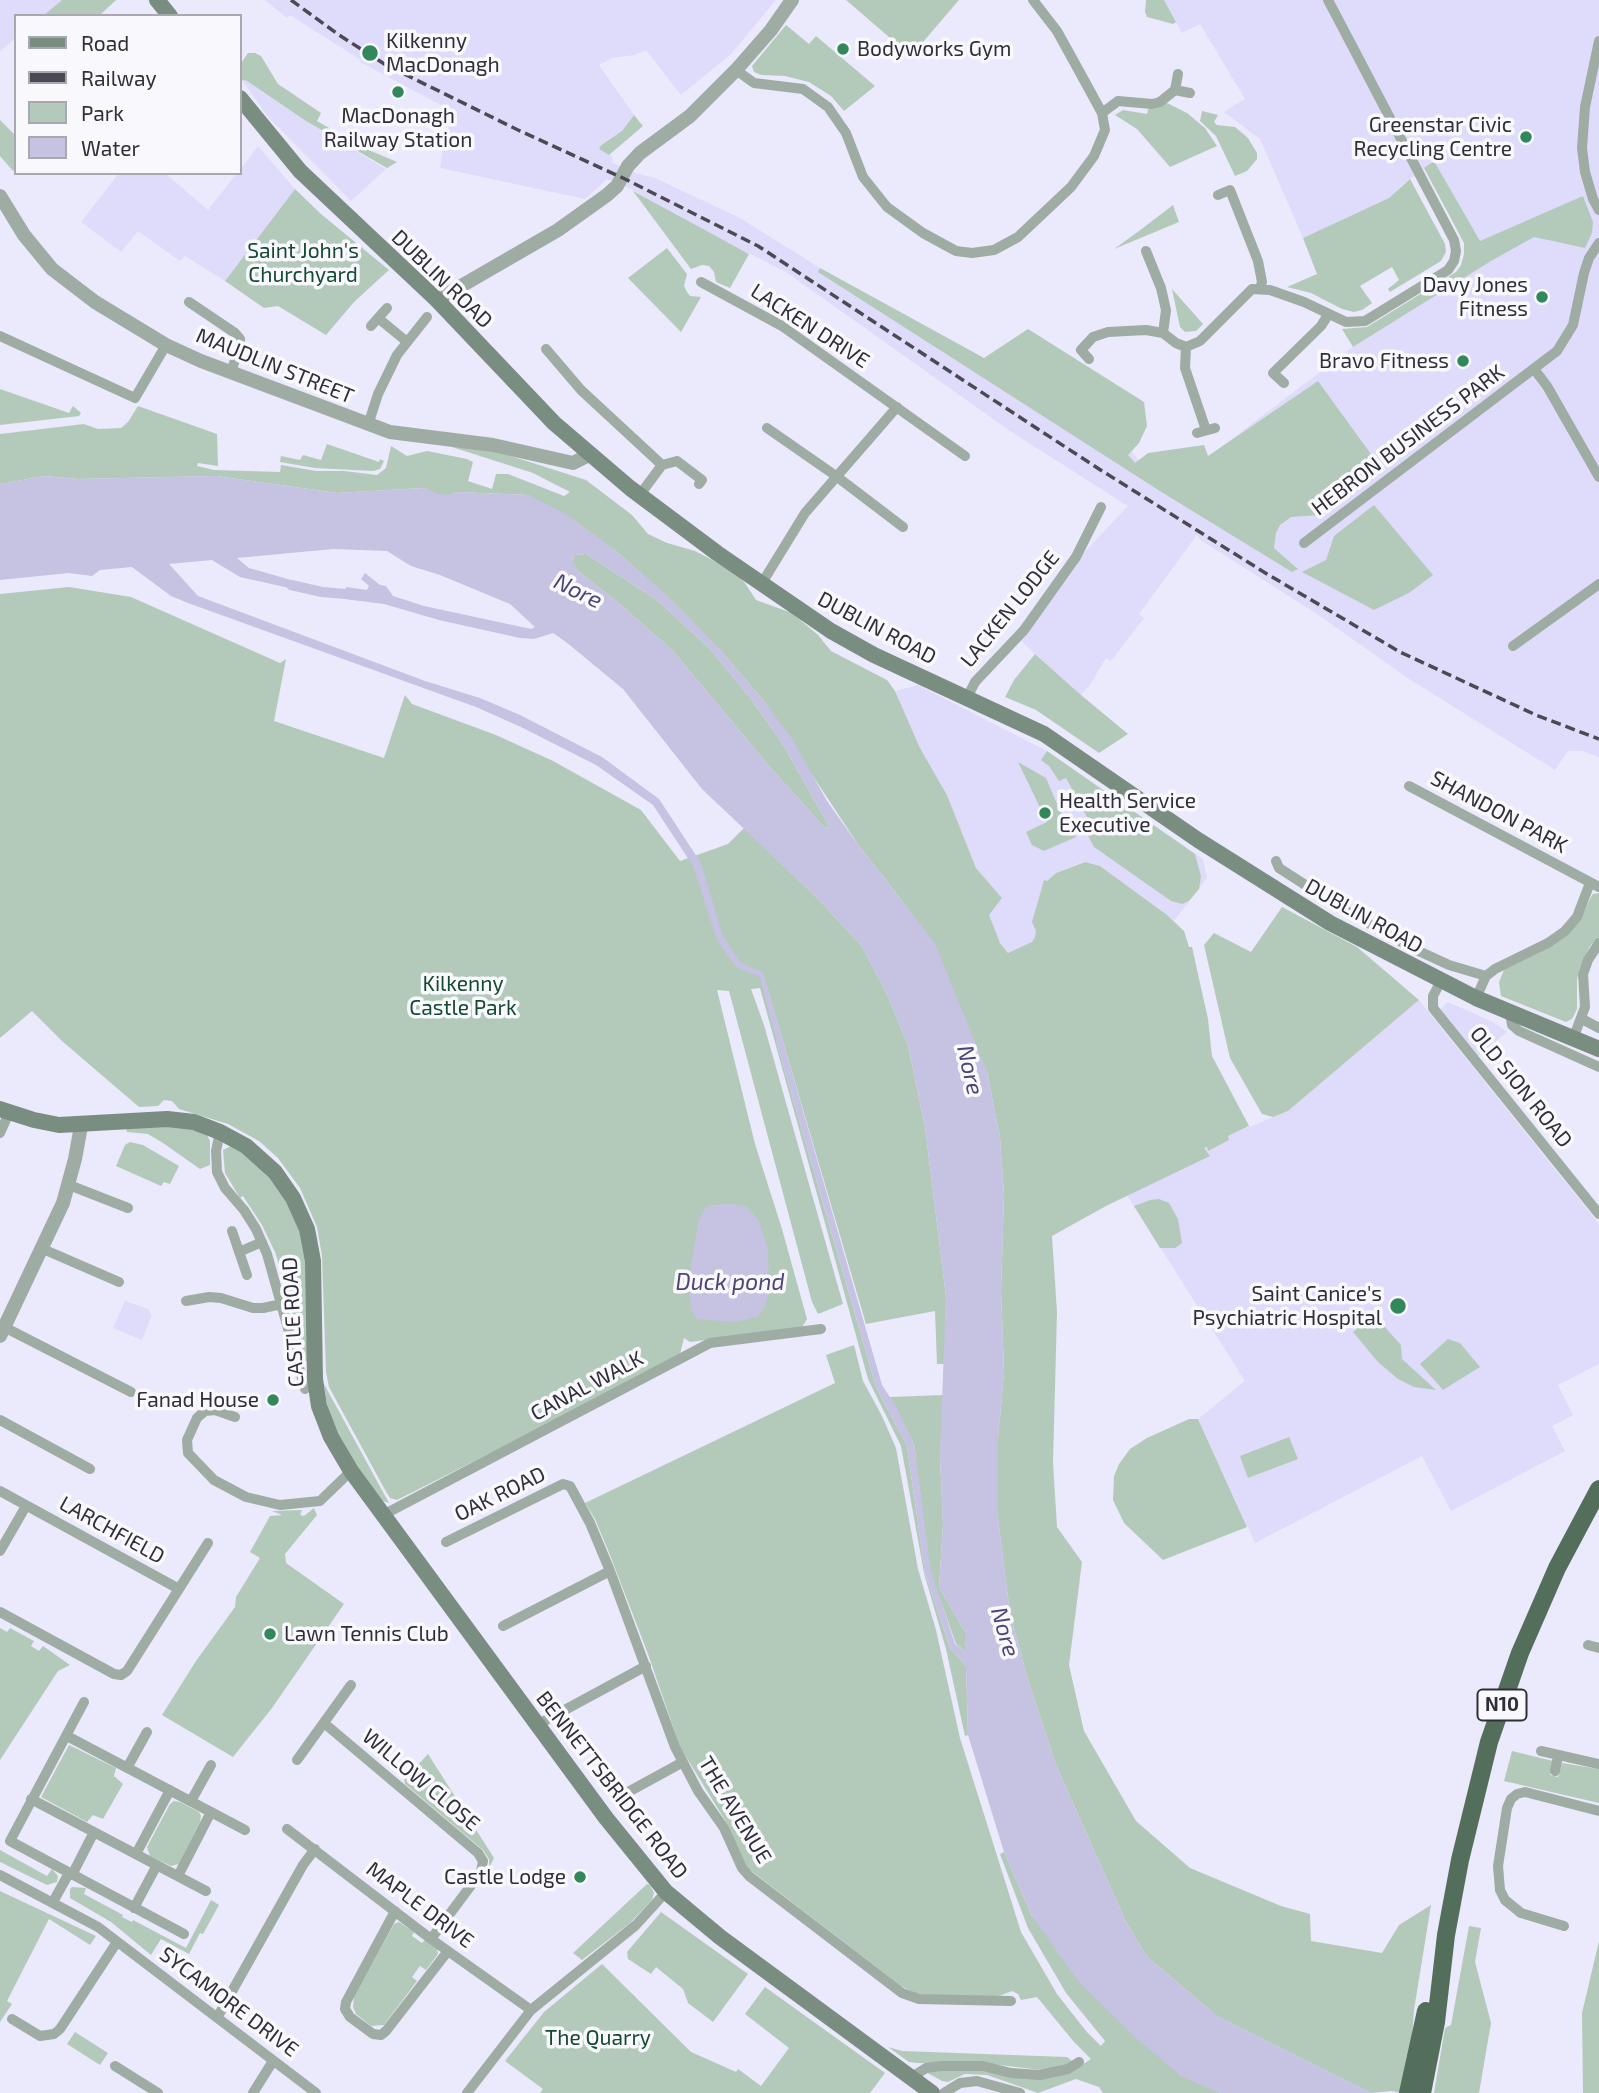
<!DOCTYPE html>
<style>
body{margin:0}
#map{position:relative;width:1599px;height:2093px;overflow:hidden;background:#ebe9fc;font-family:"Exo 2",sans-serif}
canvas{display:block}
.legend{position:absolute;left:14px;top:14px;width:228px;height:161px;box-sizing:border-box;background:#f8f8fd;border:2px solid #a8a8ae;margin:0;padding:9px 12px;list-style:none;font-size:21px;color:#302f38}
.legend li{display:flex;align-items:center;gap:14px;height:35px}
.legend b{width:35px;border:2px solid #a8a8ae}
</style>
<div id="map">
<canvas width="1599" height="2093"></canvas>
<ul class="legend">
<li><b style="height:9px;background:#798d80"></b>Road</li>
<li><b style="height:9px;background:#4b4a54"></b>Railway</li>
<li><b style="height:19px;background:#b3cabb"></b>Park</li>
<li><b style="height:19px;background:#c5c2e2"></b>Water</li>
</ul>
</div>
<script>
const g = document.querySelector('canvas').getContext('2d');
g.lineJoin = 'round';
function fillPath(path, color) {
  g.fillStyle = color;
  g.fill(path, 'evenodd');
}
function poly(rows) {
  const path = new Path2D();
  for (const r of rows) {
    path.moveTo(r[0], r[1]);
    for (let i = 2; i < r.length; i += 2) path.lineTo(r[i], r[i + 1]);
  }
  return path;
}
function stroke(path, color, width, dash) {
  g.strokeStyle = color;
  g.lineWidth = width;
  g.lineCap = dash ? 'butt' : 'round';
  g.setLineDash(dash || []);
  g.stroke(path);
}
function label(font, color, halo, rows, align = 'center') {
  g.font = font + ' "Exo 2",sans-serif';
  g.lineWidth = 7;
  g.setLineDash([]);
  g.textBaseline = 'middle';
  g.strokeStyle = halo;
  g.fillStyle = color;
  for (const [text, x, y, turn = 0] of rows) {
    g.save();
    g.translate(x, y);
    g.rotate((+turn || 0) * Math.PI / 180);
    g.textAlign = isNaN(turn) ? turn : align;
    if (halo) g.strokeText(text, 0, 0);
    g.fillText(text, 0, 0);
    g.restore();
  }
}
const built = poly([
 [0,0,62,0,43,16,16,16,16,38,0,51],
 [265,0,776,0,731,54,681,95,646,50,635,55,612,58,599,65,634,115,622,131,601,144,599,149,613,157,612,162,615,164,636,173,655,178,740,218,820,268,984,358,1130,449,1163,493,1297,568,1274,548,1208,457,1353,347,1491,260,1433,162,1403,184,1389,198,1303,238,1260,139,1224,112,1245,99,1200,24,1182,33,1164,0,1599,0,1599,757,1582,751,1568,751,1555,770,1409,679,1317,614,1199,539,1197,535,1139,614,1144,618,1111,661,1106,658,1090,685,1081,695,1021,641,1077,565,1079,558,1128,506,1010,431,786,272,697,227,627,187,607,179,585,199,440,168,444,140,449,126,445,125,452,111,360,62,361,60,290,15,287,18],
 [242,80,247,81,306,121,386,169,351,201,268,117],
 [258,146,295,189,225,281,185,256,180,261,138,231,121,252,81,222,119,173,165,173,208,210,237,173,240,173,240,170],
 [918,685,1047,751,1203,859,1207,878,1174,921,1100,866,1085,862,1080,863,1056,873,1046,882,1035,937,1017,963,1000,943,988,915,1002,898,976,868,947,795,920,748,895,691],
 [1419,1000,1599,1224,1599,1364,1558,1385,1573,1415,1552,1426,1565,1451,1451,1511,1422,1456,1255,1543,1198,1419,1245,1381,1123,1189,1227,1136,1288,1111],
 [1448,1002,1493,1022,1507,1032,1477,1057,1440,1010],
 [125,1301,148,1309,152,1315,142,1340,113,1328]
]);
const green = poly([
 [62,0,116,0,99,16,43,16],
 [846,0,959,0,911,56],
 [1146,0,1164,0,1176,22,1173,24,1147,17,1145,12],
 [786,25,809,44,816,36,875,86,844,111,831,96,809,82,785,76,761,75,754,72,752,66],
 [248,53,255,53,261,56,278,84,321,113,317,121,364,148,397,162,387,168,306,121,247,81,242,80,240,65],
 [1167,103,1187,113,1205,128,1217,146,1170,167,1137,129,1115,115,1123,110,1147,114,1148,109],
 [1202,111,1218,115,1214,122,1217,125,1235,127,1248,138,1257,153,1257,159,1247,171,1235,176,1216,136,1200,121],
 [634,115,643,126,609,155,599,149,601,145,622,131],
 [0,120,16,136,16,168,13,171,0,156],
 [1434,161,1480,241,1583,196,1593,222,1592,233,1585,248,1534,237,1491,261,1353,347,1342,329,1367,327,1456,272,1461,265,1464,254,1464,243,1424,168],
 [1410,179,1445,244,1446,252,1441,261,1390,292,1388,289,1399,280,1392,267,1360,286,1372,303,1362,310,1354,312,1342,309,1311,293,1287,287,1317,274,1303,238,1389,198],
 [295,189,321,214,389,270,354,302,326,335,278,306,264,308,225,281],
 [633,191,749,254,730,288,716,282,714,272,709,266,702,265,691,269],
 [1173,205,1179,222,1114,249,1139,231],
 [667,248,687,274,684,286,687,292,690,296,701,297,681,332,628,278],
 [820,268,984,358,1028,329,1144,402,1147,426,1139,443,1128,455,1135,463,1148,453,1204,445,1208,456,1318,381,1381,468,1320,515,1291,517,1280,525,1276,533,1274,548,1298,569,1292,572,1163,493,818,272],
 [1172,289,1203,324,1196,331,1185,332,1180,327],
 [0,389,69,413,73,406,81,413,79,416,0,425],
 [138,406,217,434,218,466,198,463,197,466,214,470,280,472,281,465,316,471,344,471,377,475,386,468,391,446,407,456,427,451,467,459,473,462,468,481,492,489,496,474,508,474,564,496,570,492,533,473,452,447,492,450,586,480,632,515,648,534,667,543,695,551,732,570,745,583,756,600,792,613,818,635,831,651,887,680,895,691,920,748,947,795,976,868,1002,898,989,915,1000,943,1008,953,1032,942,1035,937,1036,931,1032,922,1044,880,1047,881,1056,873,1085,862,1100,866,1167,915,1184,931,1189,947,1192,947,1208,1019,1212,1056,1249,1126,1228,1136,1229,1140,1208,1151,1207,1147,1204,1148,1210,1156,1106,1206,1052,1236,1057,1312,1053,1463,1057,1527,1082,1562,1069,1665,1084,1731,1136,1821,1190,1868,1281,1906,1310,1914,1311,1941,1382,1953,1399,1925,1431,1905,1414,2010,1411,2053,1401,2093,1391,2091,1371,2093,1217,2016,1146,1956,1125,1920,1056,1765,1028,1680,1010,1613,998,1518,998,1438,1004,1373,1001,1291,1004,1195,1000,1138,987,1072,960,1011,903,902,859,846,763,700,722,652,672,601,615,550,528,495,457,492,449,495,438,495,424,488,337,493,216,476,78,479,45,476,0,484,0,434,84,424,98,429,121,428,128,422],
 [327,444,379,462,380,459,384,461,380,469,373,471,315,468,280,462,281,456,300,460,303,455,321,460],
 [1374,505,1433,575,1409,593,1374,610,1302,572,1326,560,1334,536],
 [586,554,657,600,709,648,752,700,785,748,830,828,824,827,769,766,673,651,621,605,579,572,572,561,574,555],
 [69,587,131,597,280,663,286,659,274,721,384,758,405,695,412,704,496,735,553,761,641,810,680,861,728,844,744,828,819,900,861,945,886,992,908,1045,925,1127,946,1296,945,1364,937,1364,935,1311,866,1324,767,987,778,1047,876,1387,907,1446,925,1573,950,1648,966,1666,968,1735,965,1736,946,1649,924,1573,901,1446,868,1379,760,988,751,989,764,1025,843,1304,818,1314,812,1302,729,991,717,990,755,1144,782,1229,807,1319,804,1324,801,1328,690,1342,684,1338,679,1358,397,1500,390,1498,384,1488,329,1387,326,1372,322,1256,317,1227,300,1188,278,1158,259,1141,228,1124,179,1109,172,1101,164,1100,158,1106,139,1107,62,1041,32,1011,0,1038,0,594],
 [1035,654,1081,695,1128,734,1099,753,1036,710,1005,697,1014,680],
 [1047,751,1195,854,1201,876,1199,889,1189,901,1182,904,1171,901,1094,847,1085,830,1091,824,1066,778,1059,781,1049,766,1041,760],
 [1018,762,1046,778,1060,811,1071,825,1076,837,1044,851,1032,845,1026,832,1047,822],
 [1599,893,1599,937,1590,946,1579,969,1577,980,1577,1009,1572,1019,1566,1022,1501,996,1499,982,1504,970,1541,952,1581,918,1591,897,1593,894],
 [1282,907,1357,947,1419,1000,1288,1111,1273,1117,1262,1114,1230,1058,1204,945,1214,933,1251,952],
 [173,1126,189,1127,207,1135,210,1141,210,1165,200,1169,163,1143,148,1134,127,1132,126,1128],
 [130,1142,143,1145,179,1166,170,1184,164,1182,161,1186,116,1166,125,1145],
 [233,1145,275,1180,300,1228,307,1261,308,1363,302,1358,290,1300,275,1252,262,1225,243,1196,240,1198,225,1173,223,1150],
 [1159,1199,1169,1203,1178,1219,1182,1243,1175,1248,1160,1248,1134,1206,1150,1200],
 [1374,1315,1401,1345,1402,1359,1436,1390,1414,1387,1398,1379,1378,1362,1353,1332],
 [1448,1339,1460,1343,1480,1367,1443,1390,1420,1364],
 [854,1345,863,1381,882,1416,896,1448,918,1569,936,1630,960,1738,1021,1932,1057,1994,1086,2031,1101,2046,1105,2041,1066,1993,1028,1928,1000,1854,1004,1852,1032,1916,1180,2075,1221,2093,1103,2093,1099,2087,1076,2079,1038,2093,987,2075,965,2074,948,2082,942,2081,924,2071,941,2068,1071,2072,1091,2059,1074,2042,1037,1997,1021,2000,1018,1994,1012,1991,996,1997,917,1994,901,1986,745,1866,728,1825,680,1747,648,1654,610,1555,595,1519,585,1503,835,1383,826,1355],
 [324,1384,389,1503,383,1501,358,1469,338,1434,327,1404],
 [944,1395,940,1455,943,1525,939,1587,965,1632,965,1651,956,1644,930,1571,914,1444,890,1397],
 [1189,1419,1198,1419,1247,1527,1163,1560,1124,1523,1113,1500,1114,1476,1119,1464,1130,1449,1147,1438],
 [1289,1437,1298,1459,1248,1478,1240,1456],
 [314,1508,317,1515,285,1554,286,1563,344,1604,272,1708,233,1757,162,1715,196,1661,235,1607,236,1597,260,1558,250,1552,270,1516,282,1515,272,1511,302,1510,300,1515,304,1516],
 [0,1628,7,1632,10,1628,34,1641,31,1646,39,1651,43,1646,70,1665,58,1671,0,1760],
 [69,1745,116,1768,114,1776,123,1784,103,1819,93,1815,87,1822,41,1797],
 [1512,1751,1553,1761,1550,1775,1558,1777,1562,1763,1599,1769,1599,1803,1504,1781],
 [428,1754,494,1858,489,1868,489,1859,483,1850,405,1784,404,1780],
 [174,1801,180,1802,199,1812,201,1816,200,1822,179,1864,171,1866,150,1856,147,1847,170,1804],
 [0,1850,47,1876,52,1869,58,1876,57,1882,47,1885,0,1862],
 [647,1884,650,1885,654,1893,652,1900,630,1923,582,1960,573,1953],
 [72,1887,86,1888,84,1894,123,1915,122,1917,132,1922,133,1920,186,1948,211,1900,219,1905,203,1934,200,1933,189,1954,161,1939,151,1955,111,1922,70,1898,70,1889],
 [0,1891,96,1936,90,1945,49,1919,7,2001,12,2004,0,2022],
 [661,1912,748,1974,713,2022,688,2003,683,1989,656,1967,651,1974,628,1959,627,1952],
 [399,1922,414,1932,412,1936,422,1943,425,1940,437,1949,438,1954,426,1970,420,1966,412,1977,417,1981,384,2025,371,2026,356,2014,353,2007,354,1997,394,1924],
 [1469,1926,1481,1928,1475,1962,1491,2023,1479,2093,1434,2093,1445,2028,1451,2025],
 [1599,1941,1599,2093,1583,2093,1582,2013],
 [602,1964,691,2052,736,2072,738,2069,761,2086,789,2048,745,2014,765,1987,885,2073,870,2093,540,2093,543,2089,505,2061,544,2012],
 [75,2032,108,2053,100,2065,67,2044],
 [888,2047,902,2051,1067,2057,1072,2061,1066,2067,1049,2071,983,2063,917,2063,909,2062]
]);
const water = poly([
 [45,476,78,479,216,476,337,493,424,488,438,494,449,495,457,492,528,495,566,514,615,550,673,601,722,652,763,700,793,740,827,801,859,846,935,943,987,1072,1000,1138,1004,1195,1001,1291,1004,1373,998,1438,998,1518,1010,1613,1028,1680,1056,1765,1125,1920,1146,1956,1217,2016,1371,2093,1221,2093,1181,2076,1136,2038,1078,1981,1032,1916,1004,1852,968,1735,966,1666,950,1648,925,1573,907,1446,876,1387,778,1047,760,977,736,967,717,940,693,866,653,805,596,765,521,727,476,707,188,603,171,596,132,567,100,570,92,576,69,573,0,580,0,484],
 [333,549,387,551,411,566,440,575,510,604,535,627,531,629,424,606,393,596,386,586,380,585,365,573,361,579,369,586,367,590,346,587,344,594,345,599,384,604,439,620,520,638,534,639,553,633,566,642,623,689,702,789,819,900,861,945,886,992,908,1045,925,1127,946,1296,940,1455,943,1526,939,1587,965,1632,965,1651,955,1644,931,1571,914,1444,897,1408,882,1385,763,972,741,963,723,936,701,863,659,799,602,757,520,715,480,698,425,681,198,596,169,564,212,560,240,577,303,591,305,584,249,568,237,558],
 [586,554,657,600,709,648,752,700,785,748,830,828,824,827,769,766,673,651,621,605,579,572,572,560,574,555],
 [732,1204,747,1207,759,1221,768,1250,769,1292,765,1307,757,1317,734,1322,697,1319,691,1310,690,1296,691,1264,699,1219,705,1208,712,1205]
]);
const canal = poly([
 [291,585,322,592,358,595]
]);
const minor = poly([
 [1599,41,1585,107,1582,148,1585,172,1593,199,1599,210],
 [736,70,754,83,803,89,828,107,846,133,863,177,887,207,923,233,956,251,972,253,994,250,1018,237,1071,187,1094,156,1105,130,1102,113,1078,69,1057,31,1033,0],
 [1175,90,1190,93],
 [1102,113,1118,101,1152,104,1160,102,1175,90,1178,74],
 [1218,195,1230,190,1258,261,1262,282,1260,288],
 [1146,251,1161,288,1166,310,1163,333],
 [701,282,782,326,965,456],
 [189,302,235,333,240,339,240,347,231,371],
 [378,318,406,341],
 [371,326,387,308],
 [0,336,135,398,166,345],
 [1186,347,1185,368,1206,430],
 [546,349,581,390,662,465,639,496],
 [1089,359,1081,350,1093,337,1108,332,1146,330,1163,333,1176,343,1186,347,1200,341,1252,289,1270,290,1304,302,1346,322,1365,321,1448,270,1454,261,1456,251,1454,240,1328,0],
 [1534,369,1547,386,1599,477],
 [1284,383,1273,373,1321,326,1328,315],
 [368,425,378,394,397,355,427,317],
 [767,428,836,476,903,527],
 [1197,433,1215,428],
 [662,465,677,461,702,480,699,484],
 [1304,543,1557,351,1573,325,1584,273,1589,258,1599,243],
 [762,583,805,513,897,407],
 [1513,646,1599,584],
 [967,698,975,682,1024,630,1076,557,1101,507],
 [1409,786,1599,887],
 [1276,861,1279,868,1338,906,1410,947,1449,965,1486,976],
 [1441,981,1433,996,1433,1008,1599,1214],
 [1476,998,1486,976,1495,969,1548,943,1565,931,1577,917,1590,883],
 [1510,1013,1512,1025,1519,1031,1599,1067],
 [1582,1019,1599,1028],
 [1573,1039,1585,1007,1583,974,1588,960,1599,943],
 [220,1132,216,1151,217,1172,225,1188,244,1210,256,1229,267,1254,305,1389],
 [0,1133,9,1113],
 [69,1185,128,1208],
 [232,1231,247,1275],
 [43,1249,119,1282],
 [239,1252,262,1242],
 [186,1301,209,1297,221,1298,253,1308,263,1308,282,1304],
 [4,1327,131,1392],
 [235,1417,215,1410,205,1411,197,1418,187,1440,188,1453,214,1480,246,1497,280,1505,320,1501,351,1471],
 [0,1420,90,1469],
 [0,1491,179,1589],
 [383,1515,710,1343,821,1329],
 [446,1542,563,1484,570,1486,590,1523,610,1571,675,1747,698,1791,724,1828,742,1868,749,1876,902,1993,919,1999,1011,2001],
 [0,1551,26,1506],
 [0,1612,114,1674,121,1675,127,1671,208,1543],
 [503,1626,610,1571],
 [1588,1645,1599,1648],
 [84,1702,10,1841,184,1934],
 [324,1723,478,1853,483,1861,481,1872,431,1939],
 [537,1725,646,1666],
 [67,1736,245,1830],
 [1541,1751,1599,1764],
 [297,1760,351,1685],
 [127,1768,147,1732],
 [1555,1771,1558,1756],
 [619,1797,683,1762],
 [31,1799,206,1891],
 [191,1801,211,1765],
 [287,1829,431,1939,531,2010],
 [136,1854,170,1790],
 [0,1875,98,1927,316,2093],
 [72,1875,94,1832],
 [178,1876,211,1812],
 [53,1902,69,1873],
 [134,1908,157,1865],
 [395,1911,346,2002,345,2009,350,2017,373,2034,381,2035,386,2031,448,1951],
 [1564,1926,1521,1913,1505,1900,1500,1890,1498,1866,1507,1808,1511,1799,1517,1794,1525,1792,1599,1811],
 [217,2018,303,1865,315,1849],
 [12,2019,40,2036,54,2034,60,2029,117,1942],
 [115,2066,158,2093],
 [912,2077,926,2068,941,2066,983,2066,1011,2073,1040,2075,1068,2069,1079,2062],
 [253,2093,273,2061],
 [467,2093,531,2010,636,1925,666,1892],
 [944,2093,960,2083,977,2081,1020,2093]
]);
const tertiary = poly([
 [0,196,24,235,52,269,95,302,166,345,201,361,390,432,493,445,573,463,589,455],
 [437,300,558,230,607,195,617,186,628,166,640,153,690,116,736,70,771,30,792,0],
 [0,1336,63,1203,75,1159,81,1126]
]);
const secondary = poly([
 [157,0,170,16],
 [240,98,300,171,437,300,554,423,630,488,717,553,831,631,874,655,1044,734,1198,840,1330,923,1476,998,1599,1049],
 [0,1109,34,1120,59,1125,167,1119,194,1122,220,1132,246,1146,275,1172,293,1198,307,1229,313,1261,315,1379,319,1406,331,1437,351,1471,606,1818,666,1892,720,1937,932,2093]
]);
const trunk = poly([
 [1408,2093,1426,2011],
 [1422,2093,1436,2022,1446,1935,1460,1860,1489,1742,1520,1653,1557,1568,1599,1489]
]);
const rail = poly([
 [291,0,339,35,386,65,518,130,625,179,758,246,1099,469,1267,574,1400,652,1536,715,1599,739]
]);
const markers = [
 [843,49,7,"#33885b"],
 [370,53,9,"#33885b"],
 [398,92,7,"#33885b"],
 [1526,137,7,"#33885b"],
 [1542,297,7,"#33885b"],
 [1463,361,7,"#33885b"],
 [1045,813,7,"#33885b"],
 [1398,1306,9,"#33885b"],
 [273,1400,7,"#33885b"],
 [270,1634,7,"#33885b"],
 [580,1877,7,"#33885b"]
];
const shields = [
 [1502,1705,49]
];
const shieldNames = [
 ["N10",1502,1705]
];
const poiNames = [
 ["Kilkenny",386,41,"left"],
 ["MacDonagh",386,65,"left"],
 ["Bodyworks Gym",857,49,"left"],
 ["MacDonagh",398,116,"center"],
 ["Railway Station",398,140,"center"],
 ["Greenstar Civic",1512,125],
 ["Recycling Centre",1512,149],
 ["Davy Jones",1528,285],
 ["Fitness",1528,309],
 ["Bravo Fitness",1449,361],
 ["Health Service",1059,801,"left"],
 ["Executive",1059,825,"left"],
 ["Saint Canice's",1382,1294],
 ["Psychiatric Hospital",1382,1318],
 ["Fanad House",259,1400],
 ["Lawn Tennis Club",284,1634,"left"],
 ["Castle Lodge",566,1877]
];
const parkNames = [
 ["Saint John's",303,251],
 ["Churchyard",303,275],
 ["Kilkenny",463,984],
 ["Castle Park",463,1008],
 ["The Quarry",598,2038]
];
const streetNames = [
 ["DUBLIN ROAD",442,279,44],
 ["LACKEN DRIVE",810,326,33],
 ["MAUDLIN STREET",275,366,22],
 ["HEBRON BUSINESS PARK",1408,440,-37],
 ["LACKEN LODGE",1010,609,-51],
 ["DUBLIN ROAD",877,628,28],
 ["SHANDON PARK",1499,812,28],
 ["DUBLIN ROAD",1364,916,29],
 ["OLD SION ROAD",1521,1087,51],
 ["CASTLE ROAD",293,1322,-93],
 ["CANAL WALK",587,1386,-28],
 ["OAK ROAD",500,1494,-26],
 ["LARCHFIELD",112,1530,29],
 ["WILLOW CLOSE",421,1780,40],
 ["BENNETTSBRIDGE ROAD",612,1785,52],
 ["THE AVENUE",735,1810,59],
 ["MAPLE DRIVE",420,1905,37],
 ["SYCAMORE DRIVE",229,2002,37]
];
const waterNames = [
 ["Nore",578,591,26],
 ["Nore",970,1070,77],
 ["Duck pond",730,1282],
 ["Nore",1005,1632,74]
];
fillPath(built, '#dfdcfb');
fillPath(green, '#b3cabb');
fillPath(water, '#c5c2e2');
stroke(canal, '#c5c2e2', 10);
stroke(minor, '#9faca3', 10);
stroke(tertiary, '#9faca3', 14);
stroke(secondary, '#798d80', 16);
stroke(trunk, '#546e5c', 18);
stroke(rail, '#4b4a54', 3.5, [10, 5]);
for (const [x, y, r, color] of markers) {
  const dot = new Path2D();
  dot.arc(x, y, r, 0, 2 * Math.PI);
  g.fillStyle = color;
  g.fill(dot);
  stroke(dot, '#f8f8fd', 2.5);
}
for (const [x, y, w] of shields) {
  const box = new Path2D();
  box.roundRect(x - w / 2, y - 15.5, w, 31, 5);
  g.fillStyle = '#f8f8fd';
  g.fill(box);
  stroke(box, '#302f38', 2);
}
label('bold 19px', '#302f38', null, shieldNames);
label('21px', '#302f38', '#f8f8fd', poiNames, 'right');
label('21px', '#144a2f', '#f8f8fd', parkNames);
label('21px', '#302f38', '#f8f8fd', streetNames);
label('italic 23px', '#4d4674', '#f8f8fd', waterNames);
</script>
